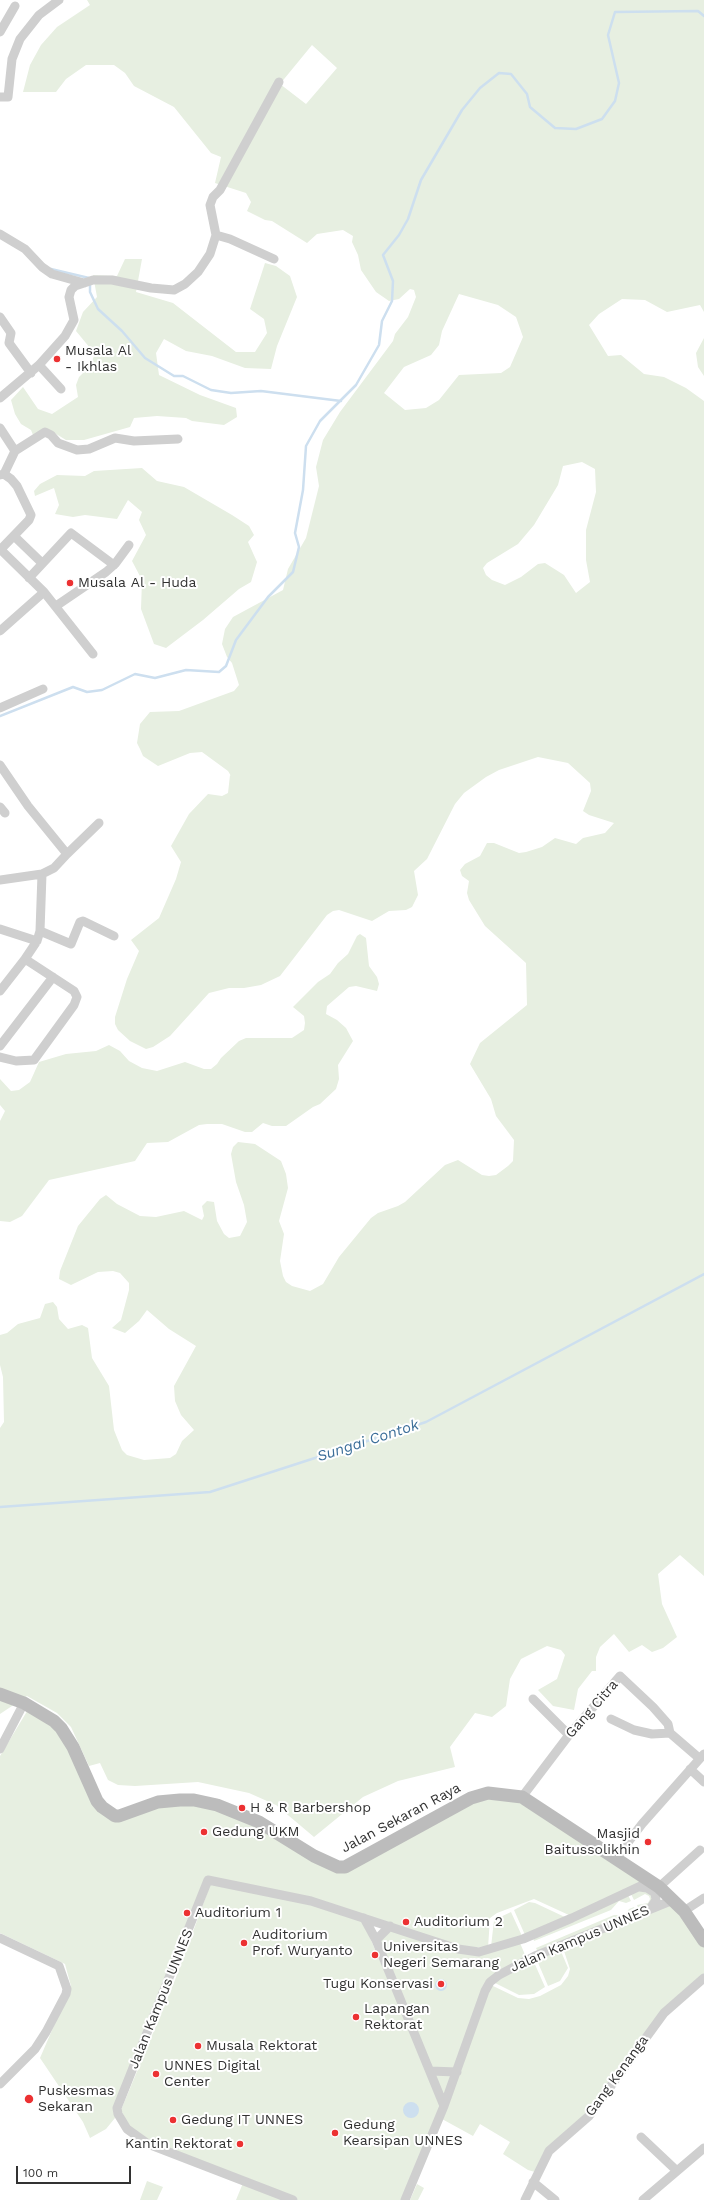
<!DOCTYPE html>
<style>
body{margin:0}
#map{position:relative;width:704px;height:2200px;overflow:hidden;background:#fff;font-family:"Work Sans",sans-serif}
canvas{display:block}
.scale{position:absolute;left:16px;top:2166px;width:115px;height:18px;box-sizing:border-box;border:2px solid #323232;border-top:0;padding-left:5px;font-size:12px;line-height:14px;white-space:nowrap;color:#323232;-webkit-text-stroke:3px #fff;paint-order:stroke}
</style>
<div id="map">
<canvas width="704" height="2200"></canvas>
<div class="scale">100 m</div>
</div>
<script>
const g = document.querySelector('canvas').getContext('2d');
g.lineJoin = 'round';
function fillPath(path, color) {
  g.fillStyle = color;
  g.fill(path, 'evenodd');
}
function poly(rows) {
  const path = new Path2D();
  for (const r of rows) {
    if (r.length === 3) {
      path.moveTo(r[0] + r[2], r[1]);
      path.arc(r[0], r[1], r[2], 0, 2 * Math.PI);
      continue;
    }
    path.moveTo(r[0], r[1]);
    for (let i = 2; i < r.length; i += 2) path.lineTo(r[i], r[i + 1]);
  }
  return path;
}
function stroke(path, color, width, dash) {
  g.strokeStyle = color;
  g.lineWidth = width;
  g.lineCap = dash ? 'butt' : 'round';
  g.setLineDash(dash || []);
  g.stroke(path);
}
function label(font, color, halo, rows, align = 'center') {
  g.font = font + ' "Work Sans",sans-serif';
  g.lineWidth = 4;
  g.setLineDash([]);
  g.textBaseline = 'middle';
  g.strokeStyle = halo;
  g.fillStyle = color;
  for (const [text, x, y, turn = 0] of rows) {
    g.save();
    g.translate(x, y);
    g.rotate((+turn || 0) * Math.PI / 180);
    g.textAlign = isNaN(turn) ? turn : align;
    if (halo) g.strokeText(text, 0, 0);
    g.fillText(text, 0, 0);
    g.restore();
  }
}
const green = poly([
 [87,0,704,0,704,312,700,305,667,312,645,300,622,299,599,314,589,325,608,356,621,355,644,374,664,377,686,388,704,401,704,1576,680,1555,658,1574,662,1604,677,1637,663,1648,652,1652,642,1645,629,1652,614,1634,600,1647,596,1657,596,1671,592,1671,578,1689,574,1710,553,1706,538,1690,557,1679,565,1655,561,1650,547,1646,521,1659,510,1679,506,1706,492,1717,475,1713,450,1747,455,1767,398,1781,363,1797,314,1837,276,1805,249,1793,198,1782,135,1786,118,1785,108,1780,100,1763,89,1766,71,1727,57,1713,27,1696,0,1714,0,1428,4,1422,3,1377,0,1365,0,1335,7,1333,18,1324,40,1318,45,1304,53,1302,57,1307,59,1319,68,1329,82,1325,88,1328,92,1358,109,1386,114,1430,122,1450,127,1455,144,1460,170,1458,176,1454,182,1441,194,1430,181,1415,175,1401,174,1386,196,1346,169,1329,147,1310,139,1321,125,1333,112,1328,121,1320,129,1290,129,1283,120,1273,113,1271,98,1272,71,1285,59,1279,60,1271,78,1226,100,1199,106,1195,117,1204,140,1216,156,1217,184,1211,202,1220,204,1216,202,1206,207,1201,214,1202,217,1221,224,1234,229,1238,240,1236,247,1222,244,1205,236,1182,231,1154,233,1147,238,1142,255,1144,281,1161,286,1174,288,1188,279,1221,284,1234,280,1261,283,1276,286,1282,292,1286,310,1291,323,1284,339,1257,371,1218,378,1213,398,1206,405,1202,445,1165,458,1160,482,1175,489,1176,496,1175,508,1166,513,1161,514,1140,496,1116,491,1099,470,1064,480,1043,527,1005,526,963,485,926,469,900,467,893,469,881,462,876,460,870,465,864,480,856,487,843,494,843,519,853,526,852,542,847,555,838,576,844,583,838,605,833,614,823,589,815,583,811,591,791,590,783,568,763,538,757,499,770,486,777,464,793,455,804,427,859,414,871,418,895,412,907,406,910,389,911,372,921,339,910,333,911,327,915,280,976,261,985,244,988,229,988,209,993,170,1036,153,1047,146,1049,130,1041,118,1030,115,1024,115,1017,127,979,139,951,131,940,159,918,176,879,181,862,171,846,189,814,208,794,222,796,228,793,230,775,231,776,228,771,202,752,190,753,158,766,143,756,140,749,137,743,140,724,150,712,179,711,234,691,239,685,232,663,227,657,222,644,225,629,233,617,283,590,288,569,306,538,319,486,316,467,323,440,340,412,393,341,395,334,408,317,416,297,414,290,410,289,399,299,389,301,376,292,361,270,358,255,352,242,353,236,343,230,317,234,307,243,272,221,265,220,247,211,251,202,246,193,215,183,221,157,211,153,174,107,134,86,125,73,114,65,86,65,66,79,56,92,23,92,30,65,41,45,57,27,90,5],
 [312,45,337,68,306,104,280,84],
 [459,294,498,305,516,317,523,337,510,367,501,373,459,375,439,400,426,408,405,410,384,393,404,367,431,355,439,345,442,331],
 [582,462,595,469,596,492,586,530,586,560,590,582,576,593,564,575,545,563,538,564,521,577,505,585,492,580,486,575,483,568,487,563,518,544,534,525,558,485,563,466],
 [125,259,142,259,136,292,173,303,236,352,255,352,267,333,264,319,250,309,265,263,276,266,290,276,297,297,277,346,271,369,245,368,212,356,186,351,164,339,156,353,159,375,200,395,236,408,237,417,224,425,192,421,186,418,157,416,134,418,130,427,84,440,66,440,48,429,33,435,31,430,21,424,15,414,11,400,23,387,38,409,52,414,78,397,76,385,79,377,89,367,95,354,76,331,83,312,97,297,93,275,117,276],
 [704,338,704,376,698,367,696,353],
 [142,468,157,481,184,487,232,515,249,526,254,535,248,542,257,562,251,582,239,589,203,620,166,648,154,644,141,609,142,580,132,561,146,535,139,520,142,512,128,500,117,519,85,515,73,517,55,514,59,505,54,488,35,496,34,491,40,484,57,475,85,476,94,471],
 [360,934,366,938,369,966,377,977,379,984,377,991,356,986,349,987,327,1006,326,1014,337,1020,346,1028,353,1041,338,1065,339,1079,336,1089,320,1104,313,1107,286,1126,272,1126,263,1123,252,1132,245,1132,222,1124,207,1124,199,1125,168,1142,147,1143,135,1161,49,1180,22,1216,10,1222,0,1221,0,1121,5,1111,0,1105,0,1079,11,1091,19,1090,30,1082,39,1062,66,1054,96,1051,109,1045,120,1051,129,1061,142,1068,157,1071,185,1062,204,1069,211,1069,217,1064,221,1058,239,1041,246,1038,292,1038,304,1030,305,1023,304,1016,293,1007,318,982,330,974,338,963,348,954,357,936],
 [29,1708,60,1728,103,1812,172,1804,214,1807,339,1869,472,1801,486,1798,521,1800,645,1880,571,1916,534,1899,497,1913,490,1918,488,1948,459,1946,310,1899,207,1878,116,2108,115,2118,106,2129,90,2138,83,2122,40,2058,71,1986,65,1964,0,1933,0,1756],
 [211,1883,311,1903,362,1919,442,2106,403,2200,298,2200,149,2141,130,2128,121,2110,175,1980],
 [640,1890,651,1893,652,1902,639,1911,637,1905,648,1903,650,1899,649,1896,645,1894,634,1900,631,1894],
 [628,1895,631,1901,626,1903,619,1901,611,1910,534,1941,533,1937],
 [529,1902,535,1903,567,1918,525,1935,514,1910],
 [669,1905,674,1906,704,1946,704,1975,658,2016,599,2098,535,2172,528,2170,503,2154,510,2142,480,2124,473,2136,442,2119,491,1985,518,1998,529,1999,540,1996,561,1985,568,1976,570,1969,563,1948],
 [634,1907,636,1912,538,1952,536,1948,614,1915,625,1915,629,1909],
 [511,1912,522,1936,491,1947,494,1920],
 [390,1927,460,1951,520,1943,526,1957,497,1973,456,2070,432,2069,378,1940],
 [560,1949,568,1968,560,1981,548,1986,536,1958],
 [533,1960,545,1987,534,1994,519,1995,493,1982],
 [433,2073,454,2074,444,2100],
 [147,2181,163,2187,157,2200,140,2200],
 [243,2183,283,2200,236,2200],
 [417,2184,424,2188,418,2200,410,2200]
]);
const water = poly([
 [441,1985,6],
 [411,2110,8]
]);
const stream = poly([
 [51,269,89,278],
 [90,283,90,292,98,309,122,331,145,358,174,376,183,376,211,390,231,393,261,391,341,401],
 [0,716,73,687,87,692,102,690,135,674,155,678,186,670,219,672,226,666,236,640,268,597,293,572,299,547,295,533,303,490,306,446,320,421,356,385,379,345,382,321,392,301,393,281,383,255,399,235,408,219,421,180,462,110,480,88,499,73,511,74,527,94,530,107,555,128,576,129,602,119,615,101,619,83,608,35,615,12,698,11,704,16],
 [0,1507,210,1492,426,1422,704,1274]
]);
const minor = poly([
 [0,32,15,6],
 [0,97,8,97,12,59,20,39,39,15,59,0],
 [0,234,25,249,42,267,52,274,84,283],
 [216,235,230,239,274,259],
 [0,317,11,333,9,343,31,373],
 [39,365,61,389],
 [0,398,39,365,65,336,74,320,69,297,71,290,75,286,93,280,112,280,151,288,174,290,185,284,198,272,210,254,216,235,210,205,213,197,220,190,279,82],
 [0,428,15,451],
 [4,474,15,451,45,432,51,435,58,443,77,450,89,449,115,438,134,441,178,439],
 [0,475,4,474,11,479,17,486,31,515,29,520,0,550],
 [14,536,42,563],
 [1,550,44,592,93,654],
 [29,578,71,533,114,565],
 [56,606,106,572,115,564,129,545],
 [0,631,44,592],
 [0,708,43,689],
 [0,765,28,806,67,854,54,868,42,874],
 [0,807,5,813],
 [67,854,99,823],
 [0,880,42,874,40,931,37,941,25,959,0,991],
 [0,929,37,941],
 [40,931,71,944,80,922,83,921,114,936],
 [0,1046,53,977],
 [0,1057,16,1061,34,1060,74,1005,77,997,74,991,25,959],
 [533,1699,569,1735],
 [611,1719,634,1730,652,1734,670,1733],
 [0,1749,24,1703],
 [690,1769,704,1782],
 [522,1797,569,1735,620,1676,653,1707,668,1724,670,1733,699,1758],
 [616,1858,642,1824,704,1754],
 [640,1887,647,1888,655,1893,656,1900,650,1909],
 [659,1887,700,1850],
 [684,1911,704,1898],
 [364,1918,376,1940,444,2106],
 [0,1938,59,1966,67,1989,66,1994,46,2032,35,2049,0,2084],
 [376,1940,390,1926],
 [430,2071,457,2072],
 [641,2137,677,2171],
 [533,2182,555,2200],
 [293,2200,148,2144,127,2129,118,2114,117,2108,208,1880,311,1901,458,1949,479,1952,523,1939,572,1918,651,1881],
 [405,2200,444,2106,485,1991,490,1982,499,1975,535,1956,673,1900],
 [525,2200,549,2151,589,2116,664,2013,704,1978],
 [643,2200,704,2148]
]);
const secondary = poly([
 [0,1694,24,1703,54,1721,61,1728,73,1747,97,1801,102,1807,115,1816,119,1816,158,1802,180,1800,194,1800,217,1805,259,1822,314,1856,338,1867,345,1867,471,1798,488,1793,522,1797,659,1887,684,1911,704,1941]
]);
const markers = [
 [57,359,4,"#ec3132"],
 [70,583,4,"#ec3132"],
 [242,1808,4,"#ec3132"],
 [204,1832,4,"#ec3132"],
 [648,1842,4,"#ec3132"],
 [187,1913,4,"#ec3132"],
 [406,1922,4,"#ec3132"],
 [244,1943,4,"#ec3132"],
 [375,1955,4,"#ec3132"],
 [441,1984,4,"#ec3132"],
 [356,2017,4,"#ec3132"],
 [198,2046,4,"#ec3132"],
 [156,2074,4,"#ec3132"],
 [29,2099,5,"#ec3132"],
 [173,2120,4,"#ec3132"],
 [335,2133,4,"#ec3132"],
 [240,2144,4,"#ec3132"]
];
const poiNames = [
 ["Musala Al",65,351],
 ["- Ikhlas",65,367],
 ["Musala Al - Huda",78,583],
 ["H & R Barbershop",250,1808],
 ["Gedung UKM",212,1832],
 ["Masjid",640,1834,"right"],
 ["Baitussolikhin",640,1850,"right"],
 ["Auditorium 1",195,1913],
 ["Auditorium 2",414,1922],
 ["Auditorium",252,1935],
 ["Prof. Wuryanto",252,1951],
 ["Universitas",383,1947],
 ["Negeri Semarang",383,1963],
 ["Tugu Konservasi",433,1984,"right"],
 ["Lapangan",364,2009],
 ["Rektorat",364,2025],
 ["Musala Rektorat",206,2046],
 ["UNNES Digital",164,2066],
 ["Center",164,2082],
 ["Puskesmas",38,2091],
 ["Sekaran",38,2107],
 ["Gedung IT UNNES",181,2120],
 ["Gedung",343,2125],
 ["Kearsipan UNNES",343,2141],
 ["Kantin Rektorat",232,2144,"right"]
];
const streetNames = [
 ["Gang Citra",592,1709,-49],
 ["Jalan Sekaran Raya",401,1818,-28],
 ["Jalan Kampus UNNES",580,1939,-23],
 ["Jalan Kampus UNNES",161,1999,-68],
 ["Gang Kenanga",617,2076,-54]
];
const waterNames = [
 ["Sungai Contok",368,1441,-18]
];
fillPath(green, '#e7efe1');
fillPath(water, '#cddfef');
stroke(stream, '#cddfef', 2.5);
stroke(minor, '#cfcfcf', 9);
stroke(secondary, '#bcbcbc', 13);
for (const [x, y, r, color] of markers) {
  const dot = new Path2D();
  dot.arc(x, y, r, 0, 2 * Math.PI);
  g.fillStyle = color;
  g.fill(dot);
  stroke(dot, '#fff', 1.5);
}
label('14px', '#323232', '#fff', poiNames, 'left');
label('14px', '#323232', '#fff', streetNames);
label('italic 15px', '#3b6e99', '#fff', waterNames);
</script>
